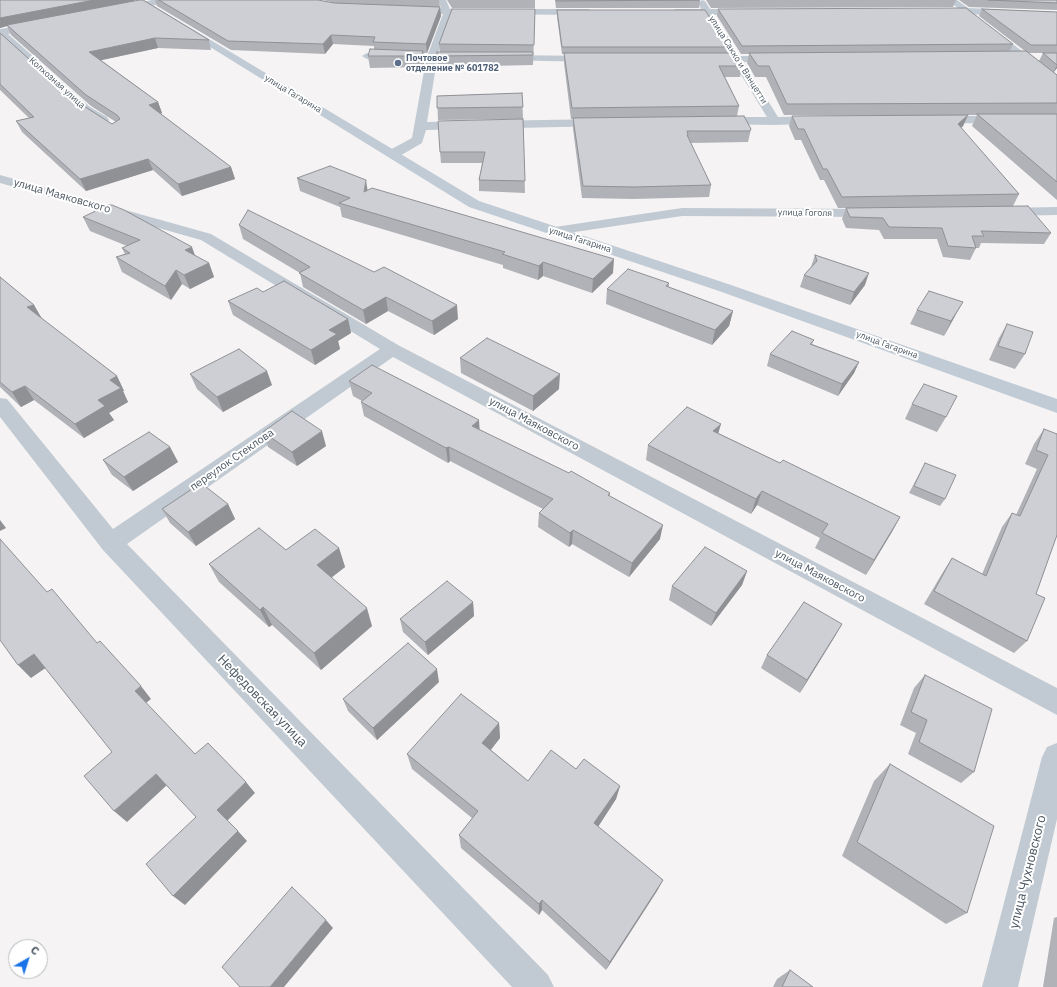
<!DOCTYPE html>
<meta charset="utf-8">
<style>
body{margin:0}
#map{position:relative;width:1057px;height:987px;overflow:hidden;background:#f5f3f3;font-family:"IBM Plex Sans",sans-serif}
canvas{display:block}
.north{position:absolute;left:8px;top:939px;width:40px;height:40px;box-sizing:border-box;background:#fff;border:1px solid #b7bbc0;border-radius:50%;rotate:39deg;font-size:11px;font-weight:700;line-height:16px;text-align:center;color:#4a5661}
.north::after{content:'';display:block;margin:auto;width:14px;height:18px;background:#1a73e8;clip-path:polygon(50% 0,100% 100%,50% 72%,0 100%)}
</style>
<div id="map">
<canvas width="1057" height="987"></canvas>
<div class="north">С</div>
</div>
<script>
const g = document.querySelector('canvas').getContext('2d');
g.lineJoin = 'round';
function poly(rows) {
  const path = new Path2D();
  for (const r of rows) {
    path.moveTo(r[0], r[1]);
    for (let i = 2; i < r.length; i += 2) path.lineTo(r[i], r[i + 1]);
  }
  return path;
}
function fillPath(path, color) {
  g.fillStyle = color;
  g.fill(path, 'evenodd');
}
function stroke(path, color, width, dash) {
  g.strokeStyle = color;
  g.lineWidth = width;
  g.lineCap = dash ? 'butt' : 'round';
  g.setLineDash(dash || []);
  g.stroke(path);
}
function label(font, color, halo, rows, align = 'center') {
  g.font = font + ' "IBM Plex Sans",sans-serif';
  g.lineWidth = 4;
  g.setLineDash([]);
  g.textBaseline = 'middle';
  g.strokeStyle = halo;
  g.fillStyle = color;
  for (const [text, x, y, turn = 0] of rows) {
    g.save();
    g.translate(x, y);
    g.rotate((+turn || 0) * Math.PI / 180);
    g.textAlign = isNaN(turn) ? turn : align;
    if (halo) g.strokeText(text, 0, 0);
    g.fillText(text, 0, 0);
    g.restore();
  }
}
const street = poly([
 [152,0,169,0,165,3,121,12,117,9,118,7,152,0],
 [438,0,446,0,450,9,588,9,593,12,588,15,452,14,438,54,466,55,471,58,466,61,437,60,427,122,602,119,608,123,606,126,426,130,422,143,398,157,388,157,387,154,388,151,412,138,426,60,367,59,362,56,367,53,428,54,443,14,410,14,406,11,410,8,441,8,438,0],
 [702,0,705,1,710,9,748,9,753,12,748,15,714,15,740,56,778,56,783,59,778,62,744,62,778,117,820,116,824,117,826,120,824,123,775,125,713,124,711,121,713,118,717,117,767,117,733,62,708,62,703,59,708,56,730,56,705,15,676,15,671,12,676,9,701,9,698,3,702,0],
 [38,23,41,24,41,28,8,34,90,107,107,117,109,120,107,123,99,123,82,111,0,37,0,29,38,23],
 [988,25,1057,78,1057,86,1053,85,985,30,985,26,988,25],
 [504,55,594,56,599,59,594,62,500,60,499,58,500,56,504,55],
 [937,116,1057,116,1057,124,933,123,931,120,933,117,937,116],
 [0,175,211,234,398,345,1057,688,1057,715,393,357,127,544,548,975,554,987,512,987,103,550,0,417,0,398,7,399,113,529,380,349,201,240,0,183,0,175],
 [1057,207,1057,215,1002,216,997,215,995,212,997,209,1002,208,1057,207],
 [682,208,874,209,879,210,881,213,879,216,874,217,682,216,555,235,550,234,548,231,550,228,555,227,682,208],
 [1057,743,1057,819,1018,987,982,987,1042,757,1047,747,1057,743]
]);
const secondary = poly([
 [134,0,144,0,479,201,731,285,1057,399,1057,413,719,291,469,207,134,0],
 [947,0,957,0,968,8,1057,12,1057,18,966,14,947,0]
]);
const wall = poly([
 [0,0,134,0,134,1,209,40,211,50,158,48,101,60,158,102,162,113,161,114,231,167,235,179,182,196,153,170,86,191,22,132,16,121,29,118,0,90,0,33,76,101,112,124,116,122,91,106,11,35,7,26,0,28],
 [155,0,318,0,336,3,323,0,439,0,441,16,427,53,423,53,424,62,423,67,370,68,368,56,374,50,374,46,333,44,325,54,231,50,157,6],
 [447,0,535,0,535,8,452,8],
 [555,0,700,0,700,1,699,8,556,8],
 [706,0,956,0,953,7,711,8],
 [959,0,1057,0,1057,10,969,7],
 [535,9,533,65,438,67,437,56,440,52,439,44],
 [718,9,1013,44,1010,51,1025,51,979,16,982,9,1057,12,1057,53,1028,53,1039,61,1043,53,1057,53,1057,68,1054,72,1057,75,1057,200,972,126,977,115,968,115,963,126,961,128,1019,194,1013,206,1051,233,1044,244,981,243,979,248,976,248,970,260,943,257,937,239,884,239,879,230,846,228,842,219,846,208,838,208,824,180,820,180,801,140,795,140,789,126,792,116,907,115,784,115,766,77,755,77,747,63,749,54,741,54,717,16],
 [557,10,729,47,728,53,742,66,740,77,725,77,739,106,737,116,751,129,748,142,690,143,711,185,709,197,633,199,582,198,573,129,573,119,571,119,564,63,564,54,562,54,557,17],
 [522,93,523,119,438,120,437,96],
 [523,119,525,193,479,191,479,180,482,163,441,163,440,152],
 [297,178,367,190,613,273,592,293,543,276,538,280,503,268,503,265,342,217,340,207,300,191],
 [83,217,195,256,209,263,214,277,190,289,182,284,171,300,122,272,116,257,125,254,122,248,127,246,90,231],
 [239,225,458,319,434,335,388,311,366,324,303,287,300,273,243,239],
 [815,255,865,285,850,305,800,287,804,275,811,267],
 [0,277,34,305,42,319,117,376,124,391,123,391,128,402,109,413,114,420,84,438,34,400,21,407,0,387],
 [669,283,669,287,733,311,729,326,712,345,606,304,607,289],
 [228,301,348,319,351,333,338,341,340,349,315,365,233,315],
 [917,310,955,316,944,336,910,324],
 [1007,324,1025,354,1015,369,989,360,999,338],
 [814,340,812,344,859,362,854,373,838,396,767,366,770,354],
 [460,358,559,389,533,411,461,373],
 [190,374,272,385,223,412,197,389],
 [349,381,479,430,610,493,610,496,660,539,629,577,572,544,569,547,538,527,539,513,543,509,450,461,448,463,364,416,361,402,362,401,353,396],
 [912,404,946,417,937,432,905,419],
 [1044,429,1056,434,1057,433,1057,535,1036,594,1027,641,1014,653,924,604,943,572,952,558,982,574,1002,527,1012,513,1016,515,1037,469,1025,464,1034,444],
 [263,432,326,446,297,466,268,447],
 [718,433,780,463,900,517,866,575,815,548,820,538,757,505,751,514,646,460,648,445],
 [170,447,178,462,133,491,112,475,103,460],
 [925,463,945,499,940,506,909,493],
 [228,504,235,519,196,546,170,523,162,509],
 [339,548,345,567,331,578,372,626,321,670,272,625,269,627,219,582,209,564,286,550],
 [747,571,742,585,711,626,669,600,672,586],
 [473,602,474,616,428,655,403,632,400,619],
 [842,624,800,693,761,668,767,655],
 [925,675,974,772,961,783,908,754,916,733,900,725,914,688],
 [439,682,377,740,348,711,343,699],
 [499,723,500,738,491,750,528,781,576,769,620,786,616,799,598,827,663,880,657,891,606,970,542,910,539,915,461,848,459,835,472,818,412,769,407,754],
 [890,764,967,913,946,924,842,856,874,781],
 [1057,917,1057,987,1043,987,1054,918],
 [790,970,813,987,773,987,777,979]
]);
const shadedWall = poly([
 [94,0,134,0,134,2,7,25,7,26,0,28,0,18],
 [440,7,441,16,427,53,426,44],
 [331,35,333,44,325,54,323,44],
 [155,38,158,48,93,62,89,52],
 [423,51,424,62,423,67,422,56],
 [1057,65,1057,68,1053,73],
 [158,102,162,113,153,116,149,105],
 [968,115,963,126,954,135,958,124],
 [148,159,153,170,86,191,80,179],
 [231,167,235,179,182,196,178,184],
 [366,180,368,193,364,192],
 [192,247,197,261,185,250],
 [614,259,613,273,592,293,593,279],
 [543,262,543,276,538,280,539,266],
 [209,263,214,277,190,289,184,275],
 [176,270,182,284,171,300,165,286],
 [869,273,865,285,850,305,854,292],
 [386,297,388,311,366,324,363,310],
 [963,302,955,316,944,336,951,321],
 [34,305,42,319,27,307],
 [457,305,458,319,434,335,432,321],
 [733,311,729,326,712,345,715,330],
 [348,319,351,333,338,341,340,349,315,365,311,350,329,330],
 [859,362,854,373,838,396,842,384],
 [267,371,272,385,223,412,217,397],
 [560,374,559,389,533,411,533,396],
 [117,376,124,391,123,391,128,402,109,413,114,420,84,438,75,424,98,400,110,380],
 [25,386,34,400,21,407,12,392],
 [479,420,480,435,472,426],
 [721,424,717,438,713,431],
 [322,431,326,446,297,466,292,452],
 [170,447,178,462,133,491,124,477],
 [449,447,450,461,448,463,446,448],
 [762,491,757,505,751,514,756,499],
 [228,504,235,519,196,546,188,532],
 [900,517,892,532,866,575,874,560],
 [0,520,6,528,0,531],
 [663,525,660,539,629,577,632,563],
 [573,530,572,544,569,547,570,533],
 [339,548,345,567,323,584,317,565],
 [747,571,742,585,711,626,716,613],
 [473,602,474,616,428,655,425,642],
 [263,607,272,625,269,627,260,610],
 [367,608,372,626,321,670,314,653],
 [842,624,834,638,800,693,807,680],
 [34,654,47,667,31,678,18,665],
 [437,669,439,682,377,740,373,728],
 [141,686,151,699,146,703,135,691],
 [499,723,500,738,484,758,482,743],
 [156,774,167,785,127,822,114,811],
 [246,782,255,793,227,821,217,810],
 [620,786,616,799,592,836,594,823],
 [238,831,247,841,185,905,173,896],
 [663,880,657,891,606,970,610,962],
 [542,900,542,910,539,915,539,904],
 [326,920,333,928,284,987,270,987]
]);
const building = poly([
 [0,0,94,0,0,18,0,0],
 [139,0,143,0,209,40,155,38,89,52,158,102,149,105,231,167,178,184,148,159,80,179,16,121,34,117,0,84,0,33,76,101,112,124,120,119,117,115,86,95,7,25,139,0],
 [159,0,318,0,334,3,440,7,426,44,373,42,375,37,331,35,323,44,228,41,159,0],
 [556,0,700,0,556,1,556,0],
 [988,0,1057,0,1057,3,988,0],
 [966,8,1013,44,742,46,718,9,966,8],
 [452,9,535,9,534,45,439,44,452,9],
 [982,9,1057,12,1057,45,1031,45,982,9],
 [557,10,705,10,729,47,562,47,557,10],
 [370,49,423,51,422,56,368,56,370,49],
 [1026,51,1057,75,1057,103,787,104,769,66,758,66,749,53,1026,51],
 [437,52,533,52,533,55,437,56,437,52],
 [564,53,734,53,742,66,719,66,739,106,572,108,564,53],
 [1043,53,1057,53,1057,65,1043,53],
 [522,93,523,107,437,108,437,96,522,93],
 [977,114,1057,114,1057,182,977,114],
 [968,115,958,124,1019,194,842,197,827,169,823,169,804,129,798,129,792,116,968,115],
 [744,116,751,129,750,131,687,131,688,135,687,135,711,185,634,187,583,186,573,118,744,116],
 [523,119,525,181,479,180,485,152,440,152,438,121,523,119],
 [330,166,366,180,364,192,372,188,614,259,593,279,543,262,539,266,502,254,505,252,339,203,350,198,297,178,330,166],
 [108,205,112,205,124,210,192,247,185,250,209,263,184,275,176,270,165,286,116,257,130,253,122,248,140,240,83,217,108,205],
 [1028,206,1051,233,981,231,984,236,972,236,976,248,948,246,942,228,889,227,883,218,850,217,846,208,1028,206],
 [248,210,374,272,384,267,457,305,432,321,386,297,363,310,299,273,310,267,239,225,248,210],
 [815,255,869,273,854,292,804,275,817,261,815,255],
 [628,269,669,283,666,286,733,311,715,330,607,289,628,269],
 [0,277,34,305,27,307,117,376,110,380,121,388,98,400,105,406,75,424,25,386,12,392,0,382,0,277],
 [284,281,348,319,329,330,337,334,311,350,228,301,257,288,263,292,284,281],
 [929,291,963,302,951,321,917,310,929,291],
 [1007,324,1033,332,1025,354,998,346,1007,324],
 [792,331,814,340,810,344,859,362,842,384,770,354,792,331],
 [487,338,560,374,533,396,460,358,487,338],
 [239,349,267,371,217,397,190,374,239,349],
 [372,365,479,420,472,426,569,473,571,471,610,493,608,495,663,525,632,563,573,530,570,533,539,513,553,499,449,447,446,448,361,402,372,393,349,381,372,365],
 [924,384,957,396,946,417,912,404,924,384],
 [687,407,721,424,713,431,780,463,783,460,900,517,874,560,822,533,828,524,762,491,756,499,648,445,687,407],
 [292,411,322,431,292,452,263,432,292,411],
 [1044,429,1057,434,1057,535,1036,594,1045,598,1027,641,934,591,952,558,986,576,1012,513,1020,516,1048,455,1036,450,1044,429],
 [149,432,170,447,124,477,103,460,149,432],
 [925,463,956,475,945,499,914,486,925,463],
 [201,483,228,504,188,532,162,509,201,483],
 [259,528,286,550,315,529,339,548,317,565,367,608,314,653,263,607,260,610,209,564,259,528],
 [0,539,47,592,52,589,97,643,100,641,141,686,135,691,195,754,208,743,246,782,217,810,238,831,173,896,146,864,196,817,156,774,114,811,84,776,112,752,34,654,18,665,0,640,0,539],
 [705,547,747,571,716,613,672,586,705,547],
 [447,581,473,602,425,642,400,619,447,581],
 [804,602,842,624,807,680,767,655,804,602],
 [408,643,437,669,373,728,343,699,408,643],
 [925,675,992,709,974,772,919,742,927,720,911,712,925,675],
 [461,694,499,723,482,743,528,781,551,750,576,769,584,759,620,786,594,823,663,880,610,962,542,900,539,904,459,835,478,811,407,754,461,694],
 [890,764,994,826,967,913,857,842,890,764],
 [292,887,326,920,270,987,240,987,222,967,292,887],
 [790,970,813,987,782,987,790,970]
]);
const markers = [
 [398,63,4,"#5c6f8a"]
];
const farServicenames = [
 ["Почтовое",406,58],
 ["отделение № 601782",406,68]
];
const farStreetnames = [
 ["улица Сакко и Ванцетти",738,60,58],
 ["Колхозная улица",57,83,42],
 ["улица Гагарина",293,94,31],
 ["улица Гоголя",805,213,1],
 ["улица Гагарина",580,240,18],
 ["улица Гагарина",887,345,20]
];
const streetNames = [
 ["улица Маяковского",62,196,16],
 ["улица Маяковского",534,424,28],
 ["переулок Стеклова",232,460,-35],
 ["улица Маяковского",820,576,28]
];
const nearStreetnames = [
 ["Нефедовская улица",262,701,46],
 ["улица Чухновского",1028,872,-76]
];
fillPath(street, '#c1cad2');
fillPath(secondary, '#c1cbd6');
fillPath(wall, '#b0b2b7');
fillPath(shadedWall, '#909195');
fillPath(building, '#cdcfd5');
stroke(building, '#909195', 1);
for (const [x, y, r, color] of markers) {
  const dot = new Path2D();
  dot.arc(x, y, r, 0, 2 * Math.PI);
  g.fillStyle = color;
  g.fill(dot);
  stroke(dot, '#fff', 1.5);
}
label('bold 9px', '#4e5e75', '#fff', farServicenames, 'left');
label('9px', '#4a5661', '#fff', farStreetnames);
label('11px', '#4a5661', '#fff', streetNames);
label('13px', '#4a5661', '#fff', nearStreetnames);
</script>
